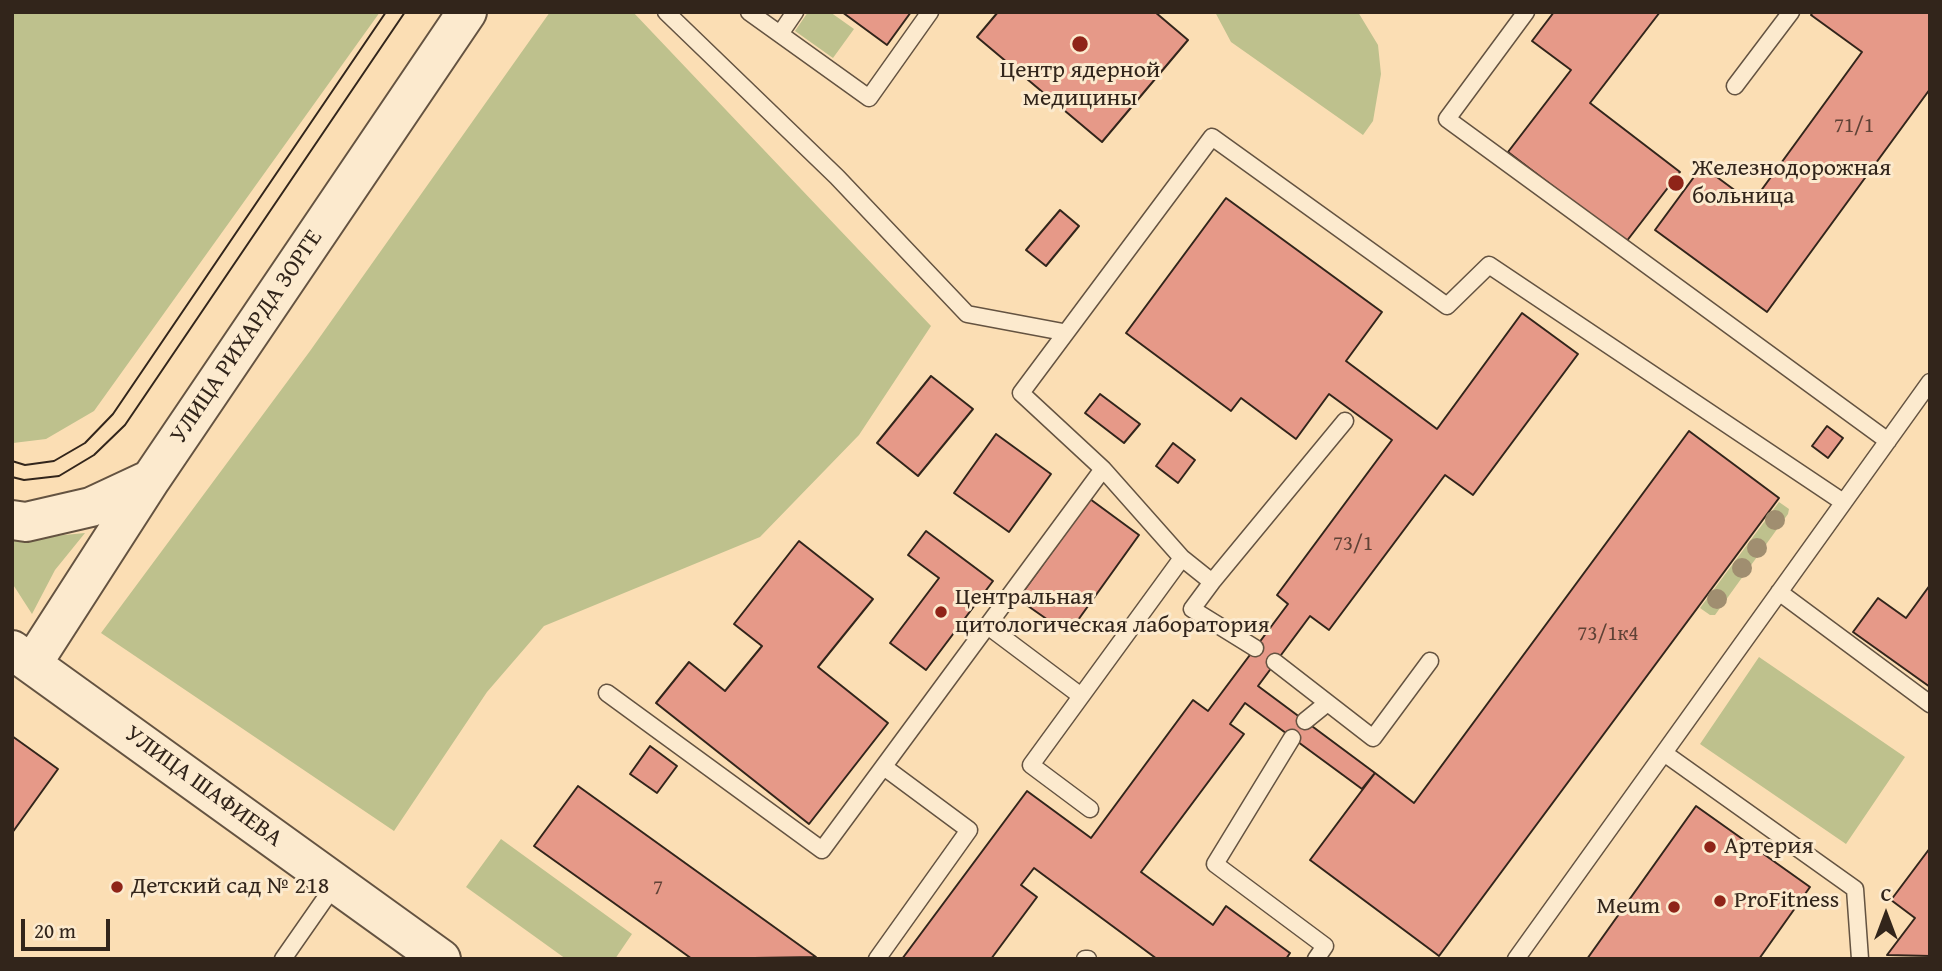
<!DOCTYPE html>
<meta charset="utf-8">
<style>
body{margin:0}
#map{position:relative;width:1942px;height:971px;overflow:hidden;background:#fbdeb4;font-family:"Gentium Book Plus",serif}
canvas{display:block}
.frame{position:absolute;inset:0;border:14px solid #32251b;pointer-events:none}
.north{position:absolute;left:1851px;top:880px;width:70px;height:70px;-webkit-text-stroke:5px #fceace;paint-order:stroke;rotate:0deg;font-size:19px;font-weight:700;line-height:28px;text-align:center;color:#32251b}
.north::after{content:'';display:block;margin:auto;width:24px;height:32px;background:#32251b;clip-path:polygon(50% 0,100% 100%,50% 72%,0 100%)}
.scale{position:absolute;left:21px;top:919px;width:89px;height:32px;box-sizing:border-box;border:4px solid #32251b;border-top:0;padding-left:9px;font-size:21px;line-height:24px;white-space:nowrap;color:#32251b;-webkit-text-stroke:5px #fceace;paint-order:stroke}
</style>
<div id="map">
<canvas width="1942" height="971"></canvas>
<div class="frame"></div>
<div class="north">С</div>
<div class="scale">20 m</div>
</div>
<script>
const g = document.querySelector('canvas').getContext('2d');
g.lineJoin = 'round';
function fillPath(path, color) {
  g.fillStyle = color;
  g.fill(path, 'evenodd');
}
function poly(rows) {
  const path = new Path2D();
  for (const r of rows) {
    path.moveTo(r[0], r[1]);
    for (let i = 2; i < r.length; i += 2) path.lineTo(r[i], r[i + 1]);
  }
  return path;
}
function stroke(path, color, width, dash) {
  g.strokeStyle = color;
  g.lineWidth = width;
  g.lineCap = dash ? 'butt' : 'round';
  g.setLineDash(dash || []);
  g.stroke(path);
}
function label(font, color, halo, rows, align = 'center') {
  g.font = font + ' "Gentium Book Plus",serif';
  g.lineWidth = 6;
  g.setLineDash([]);
  g.textBaseline = 'middle';
  g.strokeStyle = halo;
  g.fillStyle = color;
  for (const [text, x, y, turn = 0] of rows) {
    g.save();
    g.translate(x, y);
    g.rotate((+turn || 0) * Math.PI / 180);
    g.textAlign = isNaN(turn) ? turn : align;
    if (halo) g.strokeText(text, 0, 0);
    g.fillText(text, 0, 0);
    g.restore();
  }
}
const green = poly([
 [12,12,380,12,94,411,46,439,13,443],
 [550,12,633,12,931,326,859,435,760,537,544,626,487,692,394,831,101,633,310,351],
 [808,12,830,12,854,29,833,58,795,31],
 [1215,12,1358,12,1378,45,1381,74,1373,121,1363,135,1231,42],
 [1779,502,1789,509,1788,514,1715,615,1710,615,1700,608],
 [85,533,55,570,32,614,12,583,12,540],
 [1759,657,1905,757,1846,844,1700,744],
 [501,839,632,934,615,959,566,959,466,887]
]);
const building = poly([
 [842,12,911,12,887,45,842,12],
 [998,12,1155,12,1188,40,1102,142,977,37,998,12],
 [1554,12,1660,12,1590,103,1680,172,1626,242,1508,152,1571,70,1532,41,1554,12],
 [1813,12,1930,12,1930,89,1767,312,1655,230,1702,166,1752,203,1862,52,1811,15,1813,12],
 [1226,198,1382,312,1346,361,1437,429,1522,313,1578,354,1473,495,1445,475,1329,630,1310,616,1258,686,1375,773,1362,789,1245,703,1230,724,1244,734,1141,872,1213,925,1226,906,1290,953,1286,959,1157,959,1034,868,1021,885,1037,897,991,959,902,959,1027,791,1091,838,1193,700,1208,711,1288,604,1277,595,1392,440,1329,394,1296,439,1241,398,1231,411,1126,333,1226,198],
 [1060,210,1079,226,1046,266,1026,250,1060,210],
 [931,376,973,409,918,476,877,443,931,376],
 [1100,394,1140,424,1124,443,1085,413,1100,394],
 [1827,426,1843,438,1828,458,1812,446,1827,426],
 [1689,431,1779,498,1439,956,1310,860,1375,773,1414,803,1689,431],
 [996,434,1051,474,1009,532,954,493,996,434],
 [1173,443,1195,460,1178,483,1156,466,1173,443],
 [1090,499,1139,535,1068,634,1018,599,1090,499],
 [926,531,993,581,926,670,890,643,939,578,908,555,926,531],
 [799,541,873,599,818,667,888,723,809,824,656,703,689,662,725,691,762,646,734,624,799,541],
 [1930,585,1930,687,1853,632,1878,598,1906,618,1930,585],
 [12,736,58,769,12,833,12,736],
 [650,746,677,766,657,793,630,774,650,746],
 [578,786,816,957,692,959,656,933,534,846,578,786],
 [1696,806,1810,887,1759,959,1587,959,1696,806],
 [1930,848,1930,956,1887,955,1915,918,1891,900,1930,848]
]);
const service = poly([
 [666,12,837,177,967,314,1063,332],
 [749,12,869,98,930,12],
 [1526,12,1447,119,1888,441],
 [780,34,795,12],
 [1735,86,1791,12],
 [1212,582,1345,421],
 [1779,592,1930,704],
 [989,627,1081,696],
 [1255,648,1192,609,1212,582,1182,558,1103,469,1021,393,1212,137,1447,306,1489,265,1843,502],
 [1275,662,1373,738,1430,661],
 [607,693,822,850,1103,469],
 [1305,721,1326,704],
 [1292,738,1215,864,1325,946,1316,959],
 [1664,753,1855,889,1860,959],
 [1090,809,1031,765,1182,558],
 [283,959,336,883],
 [877,959,969,830,884,767],
 [1085,959,1088,959],
 [1516,959,1930,382]
]);
const tertiary = poly([
 [12,520,26,522,91,507,151,479],
 [12,650,441,959],
 [32,664,151,479,467,12]
]);
const tram = poly([
 [12,461,25,465,54,461,85,443,113,414,386,12],
 [12,477,24,480,59,476,94,455,125,425,405,12]
]);
const trees = [
 [1775,520],
 [1757,548],
 [1742,568],
 [1717,599]
];
const markers = [
 [1080,44,9,"#8f2418"],
 [1676,183,9,"#8f2418"],
 [941,612,7,"#8f2418"],
 [1710,847,7,"#8f2418"],
 [117,887,7,"#8f2418"],
 [1720,901,7,"#8f2418"],
 [1674,907,7,"#8f2418"]
];
const numberNames = [
 ["71/1",1854,127],
 ["73/1",1353,545],
 ["73/1к4",1608,635],
 ["7",658,889]
];
const poiNames = [
 ["Центр ядерной",1080,71,"center"],
 ["медицины",1080,99,"center"],
 ["Железнодорожная",1692,169],
 ["больница",1692,197],
 ["Центральная",955,598],
 ["цитологическая лаборатория",955,626],
 ["Артерия",1724,847],
 ["Детский сад № 218",131,887],
 ["ProFitness",1734,901],
 ["Meum",1660,907,"right"]
];
const streetNames = [
 ["УЛИЦА РИХАРДА ЗОРГЕ",247,337,-56],
 ["УЛИЦА ШАФИЕВА",203,787,36]
];
fillPath(green, '#bec18d');
fillPath(building, '#e69988');
stroke(building, '#32251b', 2);
stroke(service, '#645341', 19);
stroke(tertiary, '#645341', 42);
stroke(service, '#fceace', 16);
stroke(tertiary, '#fceace', 38);
stroke(tram, '#32251b', 2);
g.fillStyle = '#a08e70';
for (const [x, y] of trees) {
  g.beginPath();
  g.arc(x, y, 10, 0, 2 * Math.PI);
  g.fill();
}
for (const [x, y, r, color] of markers) {
  const dot = new Path2D();
  dot.arc(x, y, r, 0, 2 * Math.PI);
  g.fillStyle = color;
  g.fill(dot);
  stroke(dot, '#fceace', 2.5);
}
label('21px', '#5f4236', null, numberNames);
label('24px', '#32251b', '#fceace', poiNames, 'left');
label('24px', '#32251b', '#fceace', streetNames);
</script>
